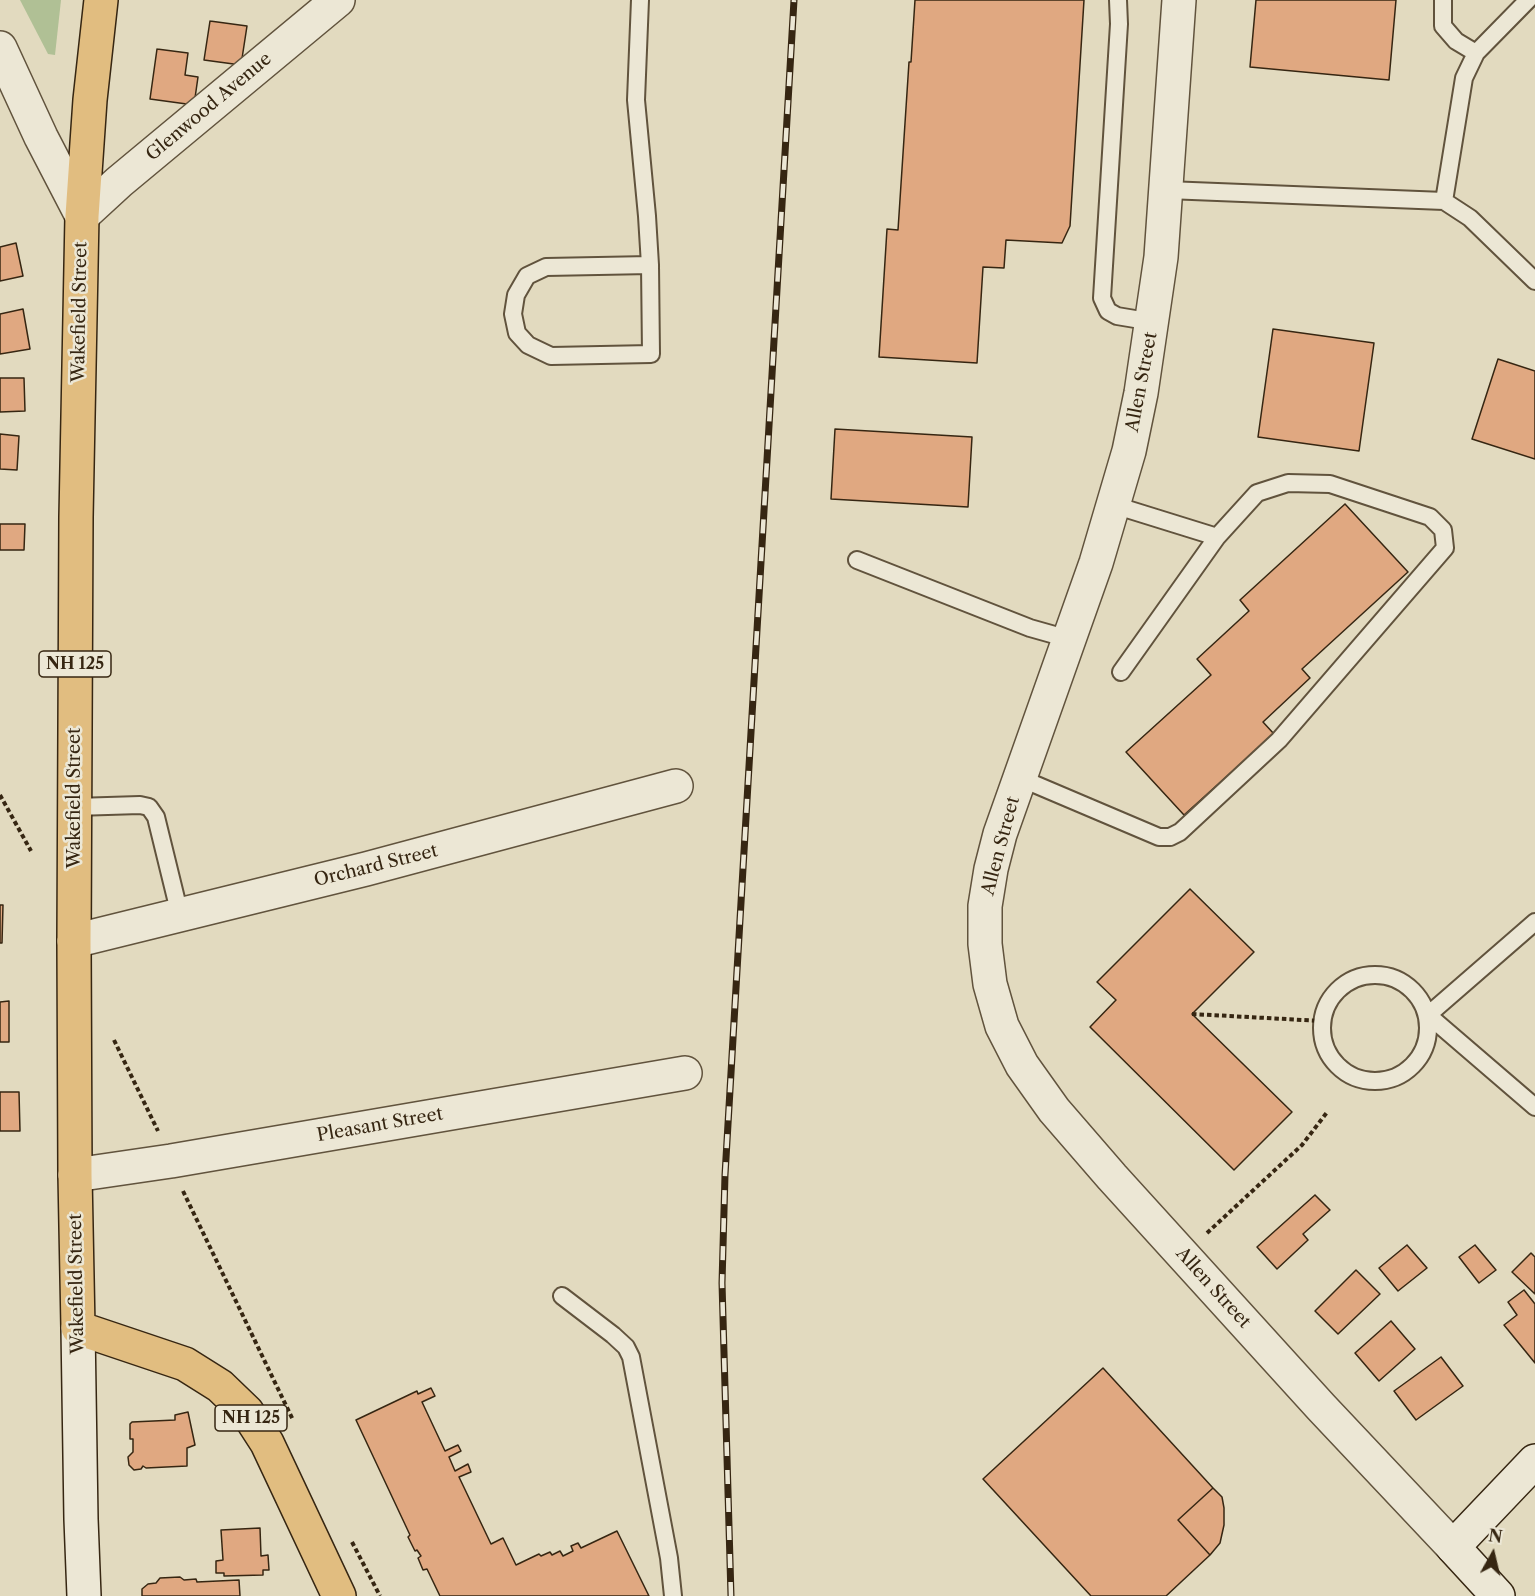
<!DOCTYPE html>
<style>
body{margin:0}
#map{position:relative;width:1535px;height:1596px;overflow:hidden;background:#e2dabf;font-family:"Libre Caslon Text",serif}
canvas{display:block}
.north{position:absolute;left:1463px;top:1524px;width:60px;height:60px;-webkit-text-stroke:4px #ece7d5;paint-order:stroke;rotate:8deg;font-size:16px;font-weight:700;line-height:24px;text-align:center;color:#362612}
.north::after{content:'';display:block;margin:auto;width:21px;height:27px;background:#362612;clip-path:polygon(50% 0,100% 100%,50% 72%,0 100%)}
</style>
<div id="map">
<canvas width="1535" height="1596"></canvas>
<div class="north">N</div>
</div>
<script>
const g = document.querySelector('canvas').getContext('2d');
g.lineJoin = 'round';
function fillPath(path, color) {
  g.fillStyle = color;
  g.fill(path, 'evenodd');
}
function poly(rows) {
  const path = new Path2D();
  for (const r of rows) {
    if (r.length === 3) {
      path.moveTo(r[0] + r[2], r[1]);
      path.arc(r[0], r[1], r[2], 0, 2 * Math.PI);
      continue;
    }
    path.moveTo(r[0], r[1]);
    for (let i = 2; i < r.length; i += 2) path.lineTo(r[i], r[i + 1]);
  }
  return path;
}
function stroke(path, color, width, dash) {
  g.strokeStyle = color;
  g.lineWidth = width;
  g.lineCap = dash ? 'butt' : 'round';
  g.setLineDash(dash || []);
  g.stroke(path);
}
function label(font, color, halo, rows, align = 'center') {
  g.font = font + ' "Libre Caslon Text",serif';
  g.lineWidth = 5;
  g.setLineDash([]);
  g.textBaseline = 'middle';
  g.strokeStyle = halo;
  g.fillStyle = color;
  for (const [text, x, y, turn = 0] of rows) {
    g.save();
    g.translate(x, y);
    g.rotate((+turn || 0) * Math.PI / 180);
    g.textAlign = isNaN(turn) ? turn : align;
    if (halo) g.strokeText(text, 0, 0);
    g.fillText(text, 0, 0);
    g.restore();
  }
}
const green = poly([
 [20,0,61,0,55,55,48,54]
]);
const building = poly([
 [915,0,1084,0,1070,226,1062,243,1006,240,1004,268,983,267,977,363,879,357,887,229,898,230,909,62,911,62,915,0],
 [1256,0,1396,0,1389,80,1250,67,1256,0],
 [210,21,247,26,241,65,204,60,210,21],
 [157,49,188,53,185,75,198,77,194,105,150,99,157,49],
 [16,243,23,276,0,281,0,247,16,243],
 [23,309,30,349,0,354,0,314,23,309],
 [1273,329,1374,343,1359,451,1258,437,1273,329],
 [1498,359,1535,371,1535,459,1472,439,1498,359],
 [0,378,24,378,25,411,0,412,0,378],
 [835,429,972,437,968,507,831,499,835,429],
 [0,434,19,436,17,470,0,469,0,434],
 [1345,504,1408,572,1302,669,1310,678,1263,722,1274,734,1184,815,1126,752,1211,675,1197,659,1249,611,1240,600,1345,504],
 [0,524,25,524,24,550,0,550,0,524],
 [1190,889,1254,952,1192,1014,1292,1112,1234,1170,1090,1027,1116,1000,1097,982,1190,889],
 [0,905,3,905,2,943,0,943,0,905],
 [9,1001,9,1042,0,1042,0,1002,9,1001],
 [0,1092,19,1092,20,1131,0,1131,0,1092],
 [1315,1195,1330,1210,1303,1234,1308,1240,1277,1269,1257,1247,1315,1195],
 [1407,1245,1427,1268,1398,1291,1379,1268,1407,1245],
 [1475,1245,1496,1270,1479,1283,1459,1257,1475,1245],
 [1531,1253,1535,1257,1535,1294,1512,1272,1531,1253],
 [1356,1270,1380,1294,1338,1334,1315,1311,1356,1270],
 [1524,1290,1535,1304,1535,1363,1504,1325,1517,1315,1508,1302,1524,1290],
 [1391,1321,1415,1349,1379,1381,1355,1353,1391,1321],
 [1441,1357,1463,1386,1416,1420,1394,1391,1441,1357],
 [1103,1368,1213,1488,1178,1520,1210,1555,1166,1596,1091,1596,983,1479,1103,1368],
 [431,1388,435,1396,422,1402,445,1451,458,1445,461,1451,449,1457,455,1471,468,1464,471,1472,459,1477,491,1544,503,1538,516,1565,539,1554,541,1556,550,1552,552,1555,560,1551,563,1556,573,1551,571,1546,578,1543,581,1548,617,1531,649,1596,440,1596,427,1569,423,1570,418,1558,421,1556,417,1550,415,1551,408,1537,410,1535,356,1420,417,1391,418,1394,431,1388],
 [188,1412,195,1445,187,1448,187,1466,146,1468,143,1466,141,1469,134,1470,129,1465,128,1457,133,1452,133,1439,130,1439,130,1424,132,1422,175,1420,175,1415,188,1412],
 [1213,1488,1222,1497,1224,1508,1224,1525,1220,1543,1210,1555,1178,1520,1213,1488],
 [260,1528,261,1556,268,1555,269,1570,263,1570,263,1575,224,1576,224,1573,216,1573,216,1561,223,1560,221,1530,260,1528],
 [180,1577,184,1580,196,1579,197,1582,239,1580,240,1596,142,1596,142,1589,148,1584,156,1583,160,1578,180,1577]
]);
const path = poly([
 [0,795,31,851],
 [1192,1014,1322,1021],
 [114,1040,158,1131],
 [183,1191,293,1420],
 [1207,1233,1302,1145,1328,1111],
 [352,1542,380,1596]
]);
const lane = poly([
 [640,0,636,100,647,216,650,265,651,354,551,356,528,345,517,333,513,314,516,295,527,276,546,267,650,265],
 [1118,0,1119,24,1102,298,1108,311,1117,316,1153,322],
 [1443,0,1443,26,1456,41,1476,53],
 [1167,190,1444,201,1470,218,1535,281],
 [1444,201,1464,78,1476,53,1528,0],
 [857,560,1030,628,1069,639],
 [1121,672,1217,537],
 [1020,778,1159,837,1170,837,1180,832,1279,740,1445,548,1443,530,1430,517,1330,484,1288,483,1257,493,1217,537,1114,505],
 [75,807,140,805,149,807,156,817,180,915],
 [1535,922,1428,1015,1535,1107],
 [1375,1028,53],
 [562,1296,613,1335,626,1347,631,1357,669,1558,673,1596]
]);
const street = poly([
 [1179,0,1161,257,1141,393,1129,451,1096,563,1000,834,991,869,985,906,985,944,990,984,1002,1026,1022,1065,1054,1110,1112,1177,1321,1407,1453,1547],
 [0,48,41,137,82,216,119,182,338,0],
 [74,941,366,869,676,786],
 [75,1175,171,1161,685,1073]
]);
const secondary = poly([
 [78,1328,81,1519,84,1596],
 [1498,1596,1453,1547,1535,1461]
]);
const primary = poly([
 [101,0,90,100,82,216,76,517,74,941,75,1175,78,1328,185,1364,220,1386,247,1412,267,1443,339,1596]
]);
const rail = poly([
 [731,1596,722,1283,725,1175,794,0]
]);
const shields = [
 [75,664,72],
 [251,1418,72]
];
const shieldNames = [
 ["NH 125",75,664],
 ["NH 125",251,1418]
];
const streetNames = [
 ["Glenwood Avenue",209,107,-40],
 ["Wakefield Street",80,312,-89],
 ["Allen Street",1142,382,-79],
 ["Wakefield Street",75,798,-90],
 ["Allen Street",1001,846,-75],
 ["Orchard Street",376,866,-14],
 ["Pleasant Street",380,1125,-10],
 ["Wakefield Street",77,1284,-91],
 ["Allen Street",1213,1288,48]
];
fillPath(green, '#b0c095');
fillPath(building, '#e0a881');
stroke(building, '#362612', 1.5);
stroke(lane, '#61533d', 20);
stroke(street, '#61533d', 36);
stroke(secondary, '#362612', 36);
stroke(primary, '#362612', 36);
stroke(path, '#362612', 4, [4.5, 3]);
stroke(lane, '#ece7d5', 16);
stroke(street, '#ece7d5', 33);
stroke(secondary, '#ece7d5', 33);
stroke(primary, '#e1bd80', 33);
stroke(rail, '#362612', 7);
stroke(rail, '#ece7d5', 4.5, [14]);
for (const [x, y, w] of shields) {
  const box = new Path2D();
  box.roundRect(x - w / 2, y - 13, w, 26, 4.5);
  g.fillStyle = '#ece7d5';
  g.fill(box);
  stroke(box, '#362612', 1.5);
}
label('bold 16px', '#362612', null, shieldNames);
label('18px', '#362612', '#ece7d5', streetNames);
</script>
